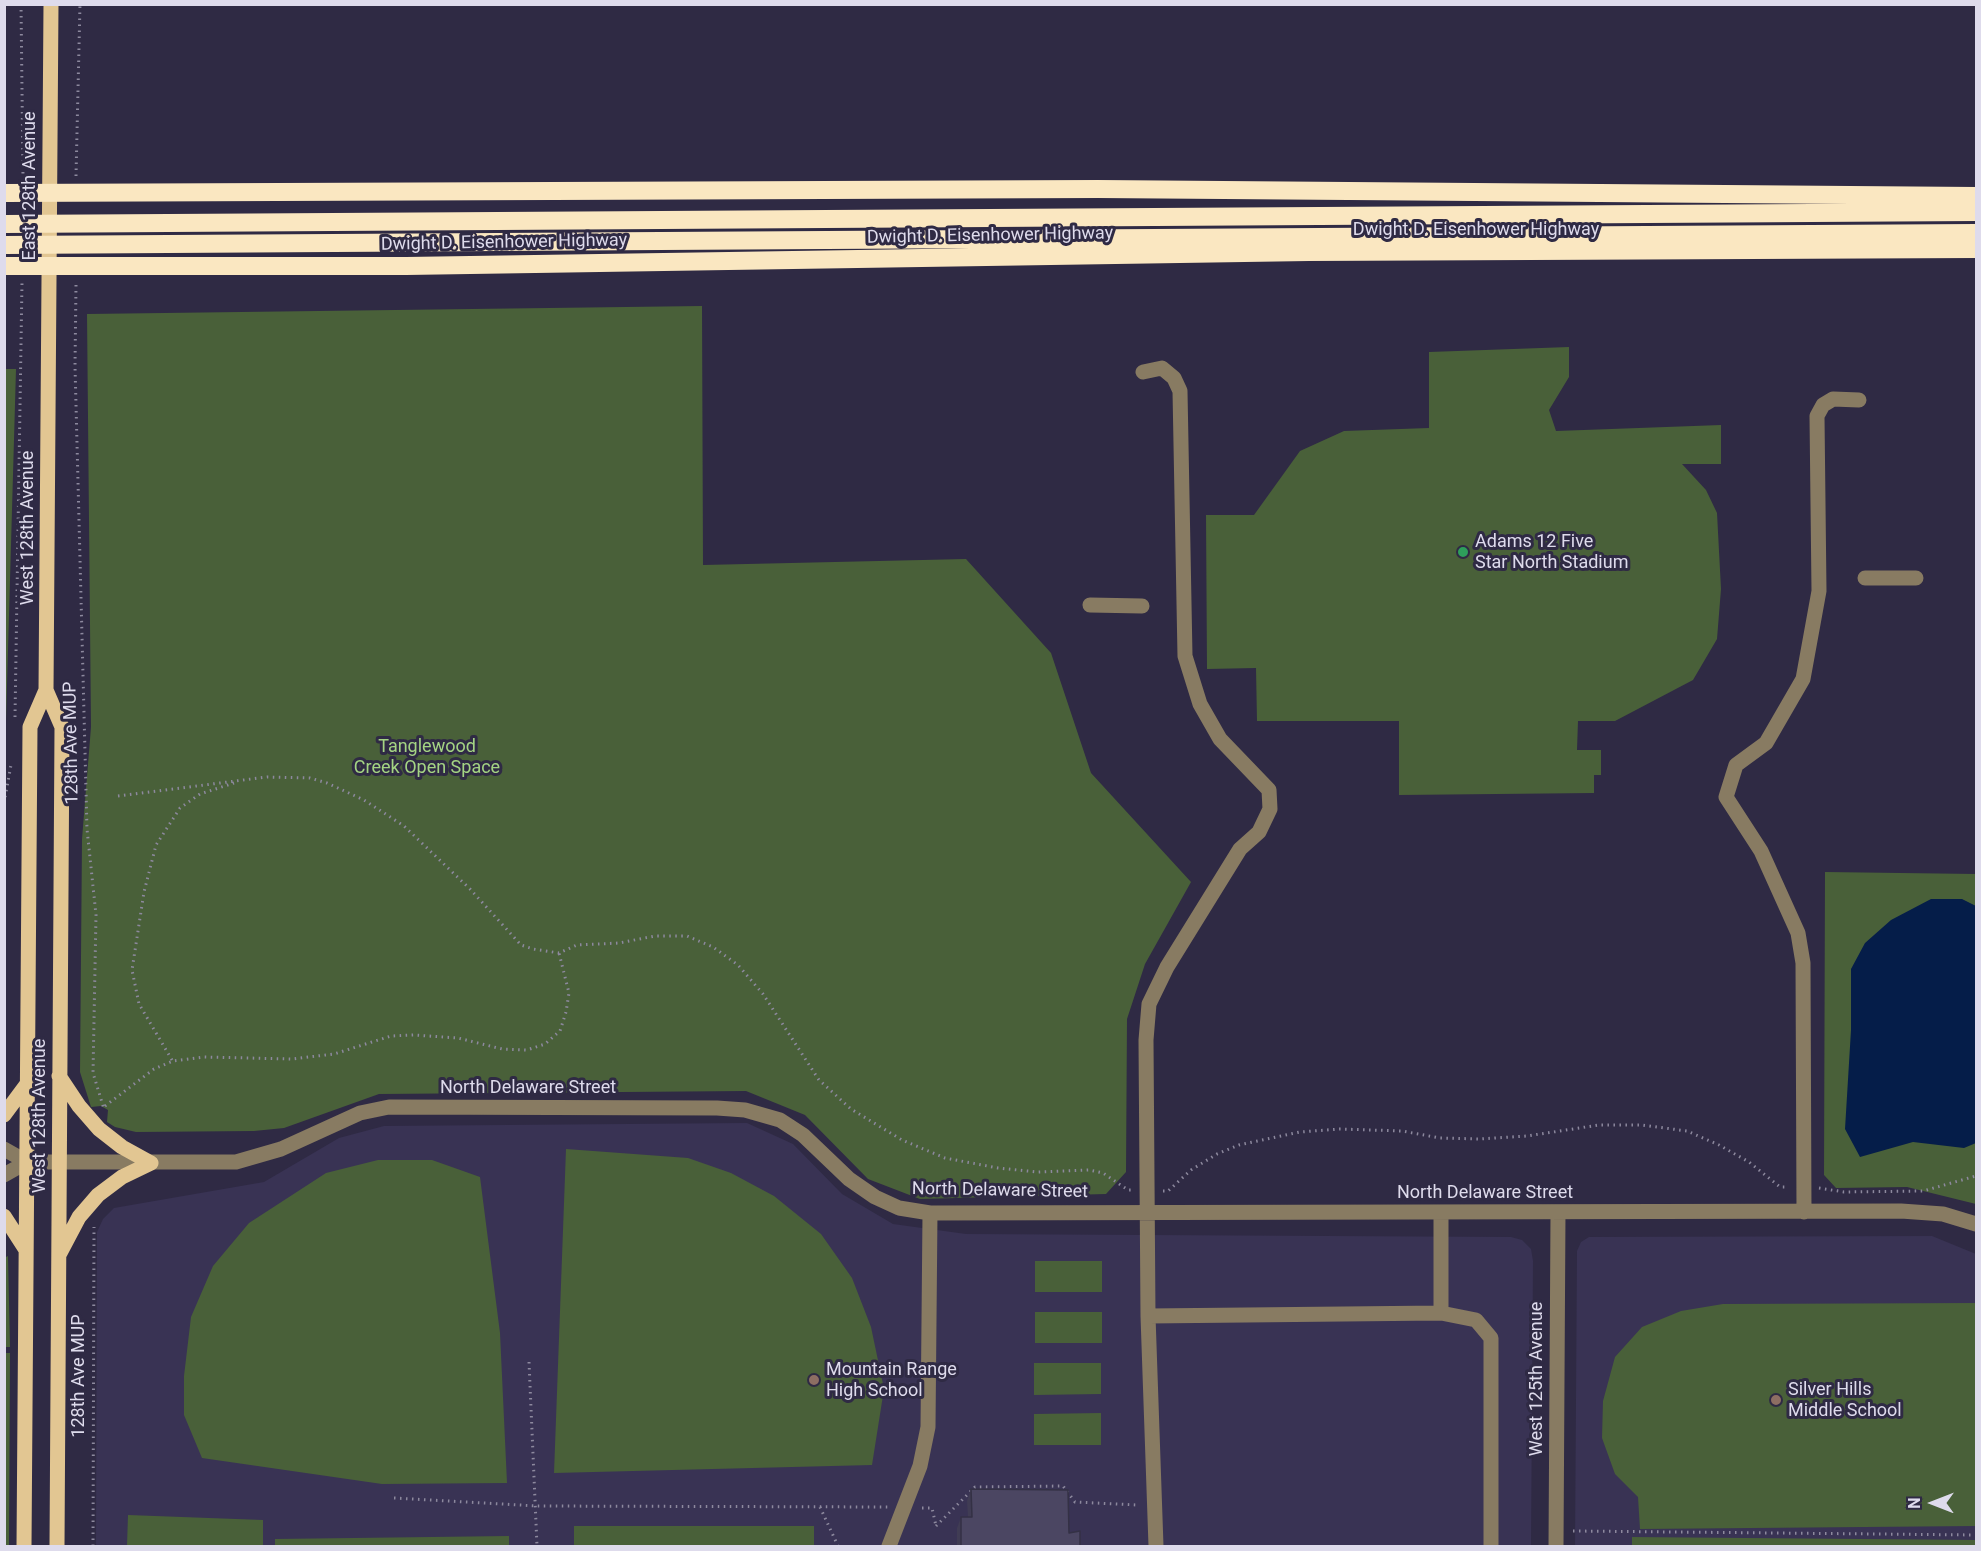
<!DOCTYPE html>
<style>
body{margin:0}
#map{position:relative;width:1981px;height:1551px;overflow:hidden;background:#2f2a44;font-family:Roboto,sans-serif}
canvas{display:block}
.frame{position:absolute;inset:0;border:6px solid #dedbec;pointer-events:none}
.north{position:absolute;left:1903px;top:1473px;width:60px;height:60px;-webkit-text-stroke:4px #2f2a44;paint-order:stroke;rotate:270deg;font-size:16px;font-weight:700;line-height:24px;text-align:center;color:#dedbec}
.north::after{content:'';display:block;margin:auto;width:21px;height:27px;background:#dedbec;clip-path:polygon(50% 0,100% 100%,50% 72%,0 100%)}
</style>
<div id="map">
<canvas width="1981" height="1551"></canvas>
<div class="frame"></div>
<div class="north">N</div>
</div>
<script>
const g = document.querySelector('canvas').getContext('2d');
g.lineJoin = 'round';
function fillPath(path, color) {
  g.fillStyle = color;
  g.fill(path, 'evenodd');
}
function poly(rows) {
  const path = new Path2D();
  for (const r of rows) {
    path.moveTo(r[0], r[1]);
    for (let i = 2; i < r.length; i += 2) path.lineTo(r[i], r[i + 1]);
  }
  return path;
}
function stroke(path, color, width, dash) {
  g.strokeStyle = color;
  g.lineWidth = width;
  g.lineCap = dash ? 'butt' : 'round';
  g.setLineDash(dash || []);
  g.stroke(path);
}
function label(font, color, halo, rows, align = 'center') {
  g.font = font + ' Roboto,sans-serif';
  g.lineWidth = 6;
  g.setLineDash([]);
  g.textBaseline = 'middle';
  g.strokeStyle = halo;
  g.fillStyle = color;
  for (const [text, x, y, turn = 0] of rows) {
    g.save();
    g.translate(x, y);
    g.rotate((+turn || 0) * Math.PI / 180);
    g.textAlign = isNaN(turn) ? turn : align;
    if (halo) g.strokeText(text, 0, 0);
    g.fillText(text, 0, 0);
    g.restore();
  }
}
const built = poly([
 [747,1123,793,1144,842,1194,893,1224,966,1234,1511,1237,1522,1240,1531,1249,1533,1261,1531,1546,96,1546,97,1232,103,1219,114,1208,264,1182,339,1138,384,1126],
 [1932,1236,1976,1254,1976,1546,1575,1546,1577,1251,1581,1242,1589,1237]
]);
const green = poly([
 [702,306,703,565,966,559,1051,653,1091,773,1191,882,1145,964,1127,1019,1126,1172,1106,1194,920,1199,868,1179,805,1115,746,1091,379,1094,284,1128,254,1131,136,1132,115,1127,107,1122,108,1110,101,1106,91,1107,80,1072,82,839,91,727,87,314],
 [1569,347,1569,377,1549,410,1556,431,1721,425,1721,464,1682,464,1706,490,1717,513,1721,589,1717,639,1693,680,1615,721,1578,721,1577,750,1601,750,1601,775,1594,775,1594,793,1399,795,1399,721,1257,721,1256,668,1207,669,1206,515,1254,515,1300,451,1344,431,1429,428,1429,352],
 [4,369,16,369,5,756,4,756],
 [1825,872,1976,874,1976,1204,1907,1187,1836,1188,1824,1175],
 [566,1149,688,1158,731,1173,774,1196,821,1234,852,1278,871,1327,884,1389,872,1465,554,1473],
 [378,1160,432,1160,480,1177,500,1333,507,1483,382,1484,202,1458,184,1415,184,1376,191,1317,213,1266,249,1223,326,1173],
 [8,1256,10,1347,5,1347,4,1258],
 [1035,1261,1102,1261,1102,1292,1035,1292],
 [1976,1303,1976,1526,1640,1529,1638,1497,1615,1474,1602,1438,1603,1401,1615,1357,1642,1327,1681,1311,1723,1304],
 [1035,1312,1102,1312,1102,1343,1035,1343],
 [4,1353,10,1353,9,1546,4,1546],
 [1034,1363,1101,1363,1101,1394,1034,1395],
 [1101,1413,1101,1445,1034,1445,1034,1414],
 [128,1515,263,1520,263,1546,127,1546],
 [574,1526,814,1526,814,1546,574,1546],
 [509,1536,509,1546,275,1546,275,1539],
 [1632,1537,1976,1540,1976,1546,1632,1546]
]);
const water = poly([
 [1931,899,1962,899,1976,906,1976,1143,1964,1148,1913,1142,1860,1157,1845,1129,1851,1030,1851,969,1865,943,1891,920]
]);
const path = poly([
 [21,4,23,177],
 [76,176,80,4],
 [76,285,75,366,87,829,96,915,93,1073,104,1109],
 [15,717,22,282],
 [118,796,267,777,310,778,327,783,364,800,404,826,470,889,521,945,533,949,559,953,577,945,619,943,655,936,687,936,713,947,738,965,763,994,819,1080,851,1109,902,1140,945,1158,998,1168,1037,1172,1089,1170,1103,1173,1128,1190,1133,1190],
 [4,803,11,765],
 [172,1060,139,1004,132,970,144,892,156,845,180,808,200,794,234,783],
 [105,1106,154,1069,173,1061,204,1057,292,1059,334,1054,391,1036,414,1035,458,1038,502,1049,527,1050,545,1044,560,1031,566,1012,569,993,559,953],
 [1819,1188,1844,1192,1923,1191,1976,1176],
 [1163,1191,1168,1191,1191,1170,1217,1154,1239,1145,1300,1132,1340,1129,1402,1131,1440,1138,1480,1139,1527,1136,1599,1125,1642,1125,1687,1131,1719,1145,1749,1162,1780,1187,1788,1187],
 [529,1362,537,1546],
 [394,1498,537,1506,888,1507],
 [820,1507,838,1546],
 [922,1508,932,1508,936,1526],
 [936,1526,975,1487,1063,1486,1075,1502,1137,1505],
 [1573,1531,1976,1535],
 [93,1546,94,1227]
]);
const minor = poly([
 [1143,372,1162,368,1174,378,1180,391,1185,656,1200,704,1220,739,1269,790,1270,809,1259,832,1240,849,1167,967,1149,1004,1146,1040,1148,1316,1156,1546],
 [1865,578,1916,578],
 [1090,605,1142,606],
 [4,1149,27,1162],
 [4,1175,27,1162,236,1162,281,1149,360,1113,389,1107,717,1108,745,1110,780,1120,803,1135,849,1179,875,1197,899,1208,930,1213,1901,1211,1943,1214,1976,1224],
 [1441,1212,1441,1313],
 [1804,1212,1803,963,1798,933,1761,851,1726,797,1736,765,1766,743,1803,679,1819,591,1817,416,1823,405,1833,399,1859,400],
 [1148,1316,1441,1313,1476,1320,1491,1338,1491,1546],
 [889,1546,920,1466,928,1427,930,1213],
 [1556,1546,1558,1213]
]);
const major = poly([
 [46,690,62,727,57,1546],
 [59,1076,79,1106,99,1129,122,1147,151,1163],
 [4,1115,27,1084],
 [4,1216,26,1250],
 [60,1253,79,1217,98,1195,122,1177,151,1163],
 [24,1546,30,727,46,690,51,4]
]);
const highway = poly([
 [4,193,1098,189,1976,196],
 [4,224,1976,212],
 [4,245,1976,233],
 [4,266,406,266,1309,252,1976,249]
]);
const wall = poly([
 [971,1489,1069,1533,957,1546,957,1528,961,1517,968,1517,967,1501]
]);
const building = poly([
 [971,1489,1068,1490,1069,1533,1080,1531,1080,1546,952,1546,961,1546,961,1517,972,1517,971,1489]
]);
const markers = [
 [1463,552,6,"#2e9e5b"],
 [814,1380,6,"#8d6e63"],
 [1776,1400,6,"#8d6e63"]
];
const streetNames = [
 ["East 128th Avenue",30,186,-90],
 ["Dwight D. Eisenhower Highway",1476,230],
 ["Dwight D. Eisenhower Highway",990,236,-1],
 ["Dwight D. Eisenhower Highway",504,243,-1],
 ["West 128th Avenue",28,528,-90],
 ["128th Ave MUP",72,743,-91],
 ["North Delaware Street",528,1088],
 ["West 128th Avenue",40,1116,-90],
 ["North Delaware Street",1000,1191,1],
 ["North Delaware Street",1485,1193],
 ["128th Ave MUP",79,1376,-90],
 ["West 125th Avenue",1537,1379,-90]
];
const poiNames = [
 ["Adams 12 Five",1475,542],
 ["Star North Stadium",1475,563],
 ["Mountain Range",826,1370],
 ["High School",826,1391],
 ["Silver Hills",1788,1390],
 ["Middle School",1788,1411]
];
const parkNames = [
 ["Tanglewood",427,747],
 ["Creek Open Space",427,768]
];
fillPath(built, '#393354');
fillPath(green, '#496039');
fillPath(water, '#051d49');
stroke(path, '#8d899e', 3, [1.5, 4.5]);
stroke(minor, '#887b62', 15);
stroke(major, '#e2c692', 15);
stroke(highway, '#fae7c1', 18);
fillPath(wall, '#403c54');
fillPath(building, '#4b4662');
stroke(building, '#343145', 1.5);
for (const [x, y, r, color] of markers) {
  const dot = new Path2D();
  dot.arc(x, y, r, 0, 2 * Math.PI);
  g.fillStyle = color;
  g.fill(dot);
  stroke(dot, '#2f2a44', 2);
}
label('18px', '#dedbec', '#2f2a44', streetNames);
label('18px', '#dedbec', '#2f2a44', poiNames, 'left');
label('18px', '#a4d483', '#2f2a44', parkNames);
</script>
